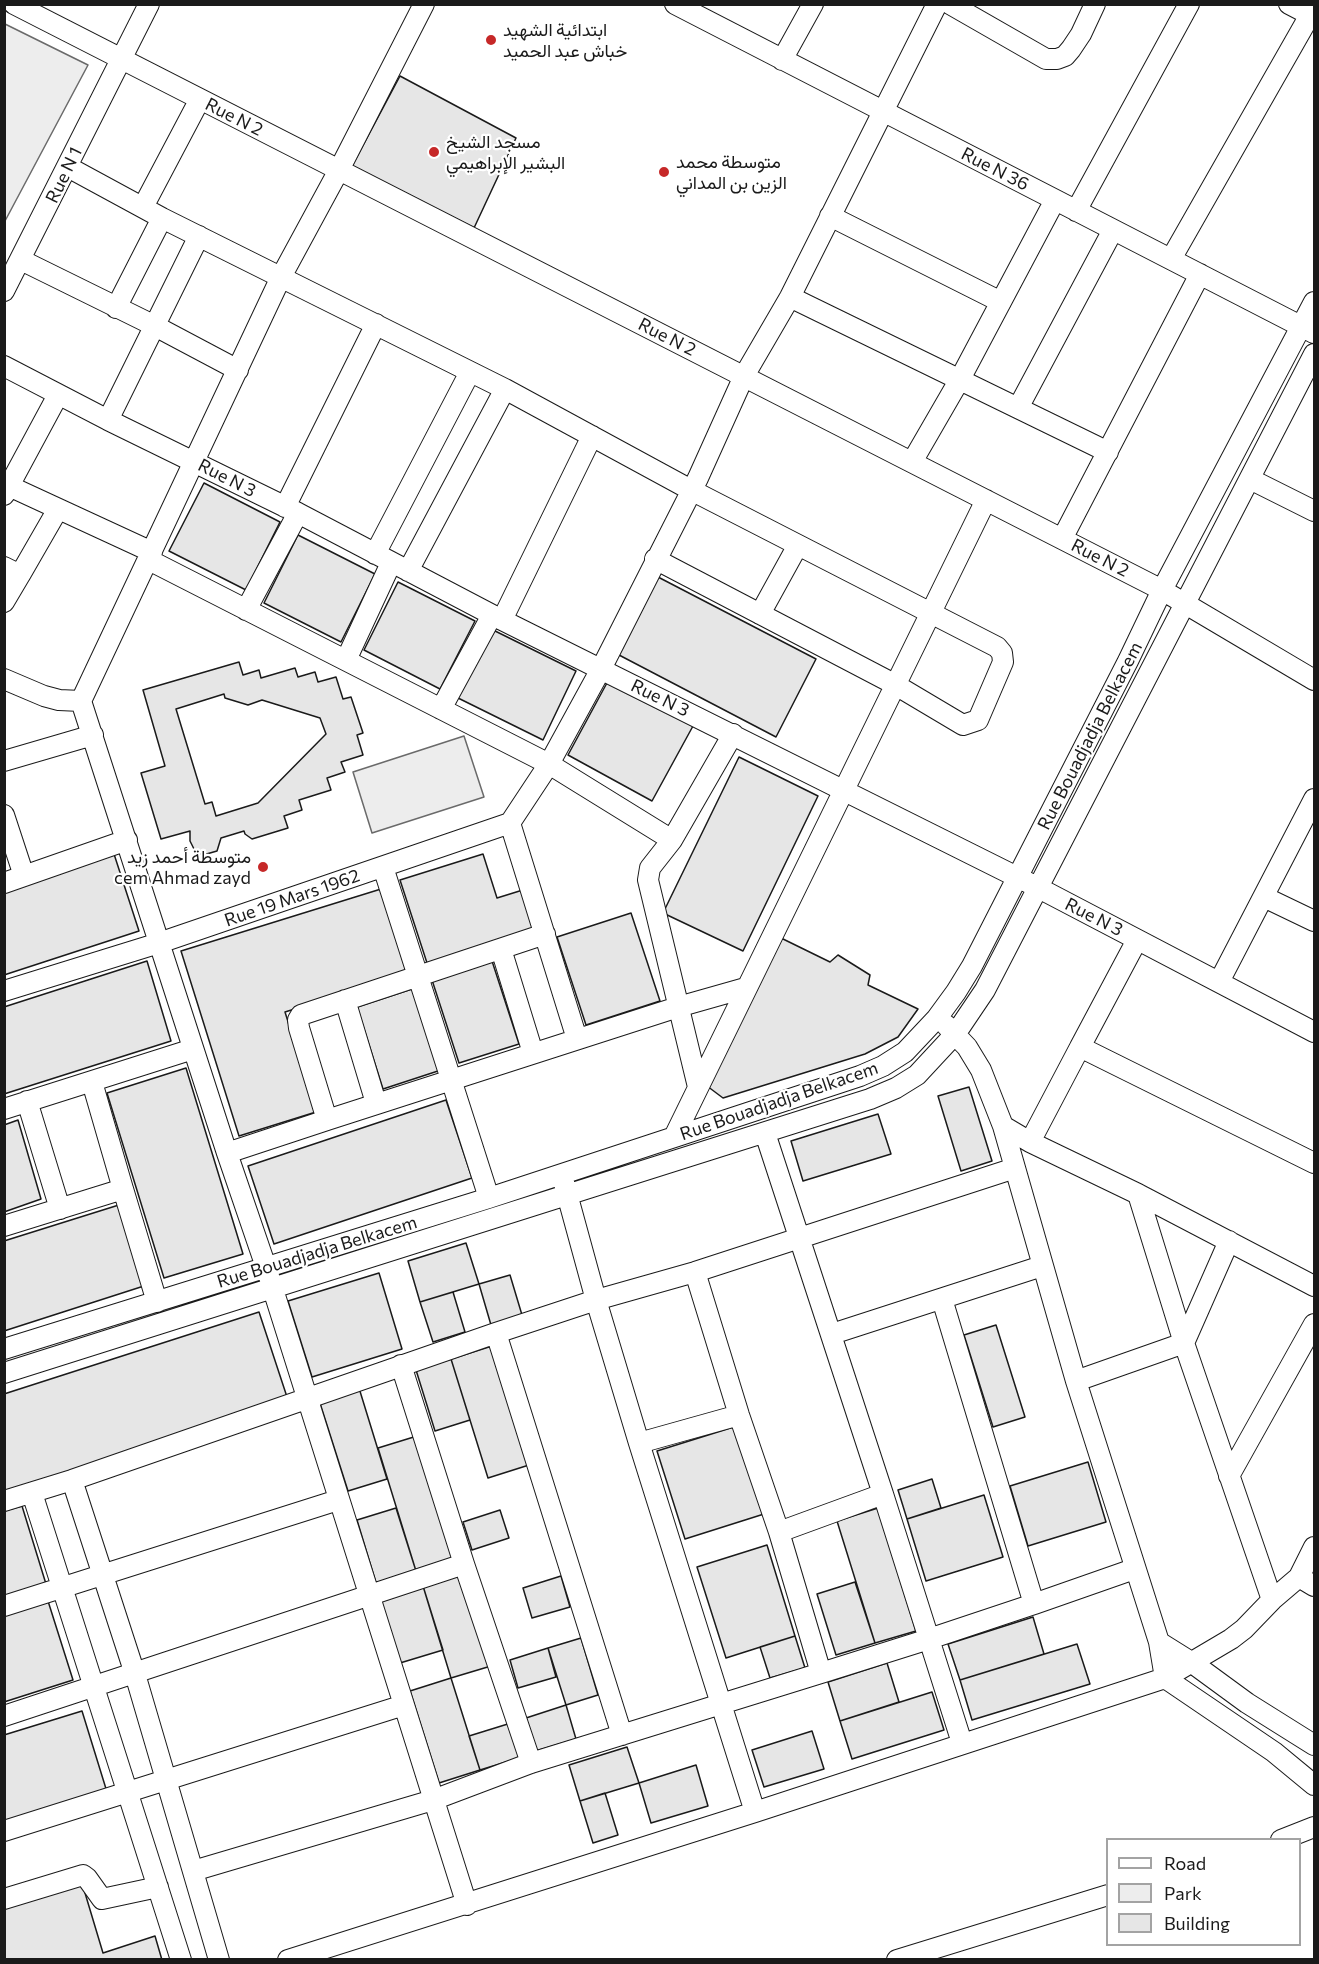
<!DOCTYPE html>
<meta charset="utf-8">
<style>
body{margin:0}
#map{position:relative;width:1319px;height:1964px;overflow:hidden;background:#fff;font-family:Commissioner,sans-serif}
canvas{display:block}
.frame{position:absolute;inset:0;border:6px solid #1a1a1a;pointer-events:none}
.legend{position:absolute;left:1106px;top:1838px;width:195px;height:108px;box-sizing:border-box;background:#fff;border:2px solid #a3a3a3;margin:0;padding:8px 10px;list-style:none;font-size:18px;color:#1a1a1a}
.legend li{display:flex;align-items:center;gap:12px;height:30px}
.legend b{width:30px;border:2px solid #a3a3a3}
</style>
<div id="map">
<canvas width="1319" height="1964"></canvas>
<div class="frame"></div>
<ul class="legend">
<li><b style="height:8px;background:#fff"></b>Road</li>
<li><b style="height:16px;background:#ededed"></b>Park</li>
<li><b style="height:16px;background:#e6e6e6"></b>Building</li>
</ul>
</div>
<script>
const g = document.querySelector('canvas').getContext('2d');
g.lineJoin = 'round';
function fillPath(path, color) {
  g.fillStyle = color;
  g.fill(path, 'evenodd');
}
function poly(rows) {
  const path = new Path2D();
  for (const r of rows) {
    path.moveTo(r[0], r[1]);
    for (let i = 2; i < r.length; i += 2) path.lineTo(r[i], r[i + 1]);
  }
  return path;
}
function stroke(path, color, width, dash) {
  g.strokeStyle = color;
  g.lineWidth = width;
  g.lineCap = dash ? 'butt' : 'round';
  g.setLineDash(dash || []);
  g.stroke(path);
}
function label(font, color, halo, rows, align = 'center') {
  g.font = font + ' Commissioner,Vazirmatn,sans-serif';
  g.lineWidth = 4.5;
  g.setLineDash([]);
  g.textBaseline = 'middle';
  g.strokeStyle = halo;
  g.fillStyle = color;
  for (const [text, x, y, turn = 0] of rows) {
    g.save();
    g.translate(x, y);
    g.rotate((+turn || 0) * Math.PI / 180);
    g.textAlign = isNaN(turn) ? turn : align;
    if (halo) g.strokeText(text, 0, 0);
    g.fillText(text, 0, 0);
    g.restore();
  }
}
const green = poly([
 [5,24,88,65,5,221,5,24],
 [464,736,484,797,372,833,353,772,464,736]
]);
const building = poly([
 [400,76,516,138,474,228,352,166,400,76],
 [204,483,280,522,246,590,169,551,204,483],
 [298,535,375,574,341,642,264,603,298,535],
 [658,577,816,659,776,737,619,655,658,577],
 [398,582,475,621,440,689,364,650,398,582],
 [489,628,576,671,543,740,456,697,489,628],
 [239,662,243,675,259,670,261,678,295,668,298,677,315,672,318,682,336,677,343,699,351,697,363,733,357,735,363,755,341,762,345,772,327,778,331,790,299,800,302,810,284,816,288,828,252,839,245,834,244,831,221,838,217,851,203,855,195,851,190,841,190,831,161,839,141,773,165,766,143,690,239,662],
 [224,694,225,698,248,705,262,700,320,718,326,734,258,803,216,816,212,802,205,804,176,709,224,694],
 [608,681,693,726,652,801,568,755,608,681],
 [739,757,818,796,743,951,663,913,739,757],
 [114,854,139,931,4,975,4,889,114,854],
 [483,854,497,898,526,889,539,930,428,966,400,880,483,854],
 [381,889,407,974,285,1012,316,1112,239,1136,181,951,381,889],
 [631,913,660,1001,586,1025,557,937,631,913],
 [781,938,830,962,838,955,870,975,868,985,918,1009,898,1037,865,1054,723,1098,707,1086,781,938],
 [147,961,171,1041,4,1094,4,1007,147,961],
 [492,961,519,1044,459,1063,432,980,492,961],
 [415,988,441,1070,383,1089,357,1007,415,988],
 [186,1068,243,1254,164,1278,107,1093,186,1068],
 [969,1087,992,1161,961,1171,938,1096,969,1087],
 [446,1100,472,1178,274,1244,248,1166,446,1100],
 [878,1114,891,1154,803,1181,791,1141,878,1114],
 [18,1120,41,1199,4,1212,4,1125,18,1120],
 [122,1204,147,1285,4,1331,4,1241,122,1204],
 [466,1243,479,1284,420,1302,408,1261,466,1243],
 [379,1273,402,1349,312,1377,288,1301,379,1273],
 [510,1275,522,1315,491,1325,479,1284,510,1275],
 [453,1292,465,1332,433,1342,420,1302,453,1292],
 [259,1312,289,1403,4,1495,4,1394,259,1312],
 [996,1325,1025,1417,993,1427,964,1335,996,1325],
 [492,1346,529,1465,488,1478,451,1359,492,1346],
 [451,1359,470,1420,435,1431,416,1370,451,1359],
 [359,1388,387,1479,348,1491,319,1400,359,1388],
 [737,1426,764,1514,685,1539,657,1451,737,1426],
 [417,1436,455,1559,416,1571,378,1448,417,1436],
 [1088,1462,1106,1522,1028,1546,1010,1486,1088,1462],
 [932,1479,941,1508,907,1519,898,1490,932,1479],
 [984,1495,1003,1557,926,1581,907,1519,984,1495],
 [22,1506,46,1584,4,1597,4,1511,22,1506],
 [396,1508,416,1571,376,1583,357,1520,396,1508],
 [878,1508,916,1631,875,1643,837,1521,878,1508],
 [500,1510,509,1538,472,1550,463,1522,500,1510],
 [767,1545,795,1636,726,1658,697,1567,767,1545],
 [462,1574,491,1666,451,1678,423,1586,462,1574],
 [561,1576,570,1607,532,1618,523,1588,561,1576],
 [855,1582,875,1643,836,1655,817,1594,855,1582],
 [423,1586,443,1650,400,1663,380,1600,423,1586],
 [48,1601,73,1680,4,1702,4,1615,48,1601],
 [1033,1617,1044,1654,960,1680,948,1644,1033,1617],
 [795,1636,805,1668,770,1678,760,1647,795,1636],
 [581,1638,598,1695,566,1705,548,1648,581,1638],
 [1077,1644,1090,1684,972,1720,960,1680,1077,1644],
 [548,1648,556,1677,518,1688,510,1660,548,1648],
 [887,1663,899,1702,840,1721,828,1682,887,1663],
 [451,1678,480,1770,439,1783,410,1691,451,1678],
 [932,1692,944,1730,852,1759,840,1721,932,1692],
 [566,1705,576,1739,536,1751,526,1718,566,1705],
 [82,1711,107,1792,4,1824,4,1735,82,1711],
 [511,1723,522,1757,480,1770,469,1736,511,1723],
 [812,1731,824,1769,764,1787,752,1750,812,1731],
 [627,1747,639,1783,580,1801,569,1765,627,1747],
 [696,1765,708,1806,651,1823,639,1783,696,1765],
 [605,1793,618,1835,593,1843,580,1801,605,1793],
 [82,1883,103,1953,155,1936,162,1960,4,1960,4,1907,82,1883]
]);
const minor = poly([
 [14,4,1162,590,1314,680],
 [424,4,339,170,281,277,81,701,227,1153,266,1267,467,1905],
 [675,4,1314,333],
 [950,4,1046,59,1057,59,1065,56,1071,49,1081,34,1095,4],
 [1289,4,1314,17],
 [782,60,813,4],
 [68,167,162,218,505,389,691,490,997,647,1002,653,1003,662,978,720,963,725,894,684,655,559],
 [143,207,200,99],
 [1076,211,1189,4],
 [830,216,1001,302],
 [1171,259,1310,15],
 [21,260,155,326,238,370],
 [4,291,149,4],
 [790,297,1108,452],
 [116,308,162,218],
 [4,366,108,420,298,513,502,620,1033,885,1314,1032],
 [1018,408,1113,230],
 [108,420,199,236],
 [912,462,960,379,1055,200],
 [1250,479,1314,511],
 [9,486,58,395],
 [4,495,9,486,152,552],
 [285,507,376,324],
 [1062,539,1200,274],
 [375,554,470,372],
 [149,560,549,764,672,840],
 [4,567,20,575,4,602],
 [408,571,505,389],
 [20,575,58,509],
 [246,610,298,513],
 [760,614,798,545],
 [502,620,592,436],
 [346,660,391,563],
 [4,679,44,696,59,700,81,701],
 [441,709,492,615],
 [4,761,93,735],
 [4,815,24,876],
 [510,823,577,1039],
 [383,867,489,1198],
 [4,883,127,840],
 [1264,897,1314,921],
 [1137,940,1080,1047,1314,1163],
 [501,949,533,1053],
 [1219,982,1314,799],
 [4,991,159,943,510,823,549,764,601,669,698,478,744,376,790,297,937,4],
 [345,1000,376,1103],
 [946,1025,967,1047,981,1070,1003,1126,1076,1381,1159,1642,1165,1678,1274,1752,1314,1785],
 [92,1082,123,1189],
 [698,1087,648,880,650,868,672,840,733,734],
 [27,1101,60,1209],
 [4,1109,193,1049],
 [327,1120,678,1007,745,988],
 [1003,1126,1030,1142,1138,1194,1184,1343,1272,1600],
 [674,1137,986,500],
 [1030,1142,1080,1047],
 [227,1153,327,1120,299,1028,298,1020,301,1015,545,934],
 [564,1183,596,1300,639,1443,755,1812],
 [1138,1194,1314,1286],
 [4,1226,123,1189,157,1302],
 [695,1272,739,1415,779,1532,883,1494,765,1133],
 [942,1299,1034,1604,929,1639,962,1743],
 [496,1333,622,1735],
 [832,1334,1042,1266],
 [4,1349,489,1198,860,1076,883,1066,905,1052,937,1018,956,992,972,966,1128,661,1162,590,1314,302],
 [401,1365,464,1564,531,1763],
 [4,1373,870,1099,896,1088,917,1075,956,1033,985,990,1314,354],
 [1076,1381,1184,1343,1229,1241],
 [639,1443,739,1415],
 [1229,1476,1314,1324],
 [72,1480,135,1674,219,1960],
 [32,1493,181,1960],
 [4,1501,72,1480,496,1333,596,1300,695,1272,1015,1168],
 [779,1532,821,1673,929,1639,883,1494],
 [1299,1577,1314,1586],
 [1034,1604,1134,1569],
 [4,1606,338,1500],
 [1159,1642,1191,1662,1247,1703,1314,1745],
 [4,1716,464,1564],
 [4,1831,404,1705],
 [1281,1840,1314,1827],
 [193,1871,433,1800,531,1763,821,1673],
 [4,1899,83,1875,87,1878,102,1899,158,1887],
 [288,1960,755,1812,1165,1678,1231,1639,1244,1629,1272,1600,1299,1577,1314,1547],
 [897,1960,1108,1895]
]);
const markers = [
 [491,40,6,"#c62828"],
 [434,152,6,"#c62828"],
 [664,172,6,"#c62828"],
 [263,867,6,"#c62828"]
];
const poiNames = [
 ["ابتدائية الشهيد",503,30],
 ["خباش عبد الحميد",503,51],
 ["مسجد الشيخ",446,142],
 ["البشير الإبراهيمي",446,163],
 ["متوسطة محمد",676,162],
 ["الزين بن المداني",676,183],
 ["متوسطة أحمد زيد",251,857,"right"],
 ["cem Ahmad zayd",251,878,"right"]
];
const streetNames = [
 ["Rue N 2",234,117,27],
 ["Rue N 36",995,169,27],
 ["Rue N 1",64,175,-64],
 ["Rue N 2",667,337,27],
 ["Rue N 3",227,478,27],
 ["Rue N 2",1100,558,27],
 ["Rue N 3",660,698,26],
 ["Rue Bouadjadja Belkacem",1090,736,-63],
 ["Rue 19 Mars 1962",292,898,-19],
 ["Rue N 3",1094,917,27],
 ["Rue Bouadjadja Belkacem",779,1101,-19],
 ["Rue Bouadjadja Belkacem",317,1252,-17]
];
fillPath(green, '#ededed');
stroke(green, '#6a6a6a', 1.5);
fillPath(building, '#e6e6e6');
stroke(building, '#1a1a1a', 1.5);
stroke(minor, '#1a1a1a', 22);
stroke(minor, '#fff', 20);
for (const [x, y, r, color] of markers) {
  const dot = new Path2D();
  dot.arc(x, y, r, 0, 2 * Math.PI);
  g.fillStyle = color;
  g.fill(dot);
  stroke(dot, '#fff', 2);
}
label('18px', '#1a1a1a', '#fff', poiNames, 'left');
label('18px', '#1a1a1a', '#fff', streetNames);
</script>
